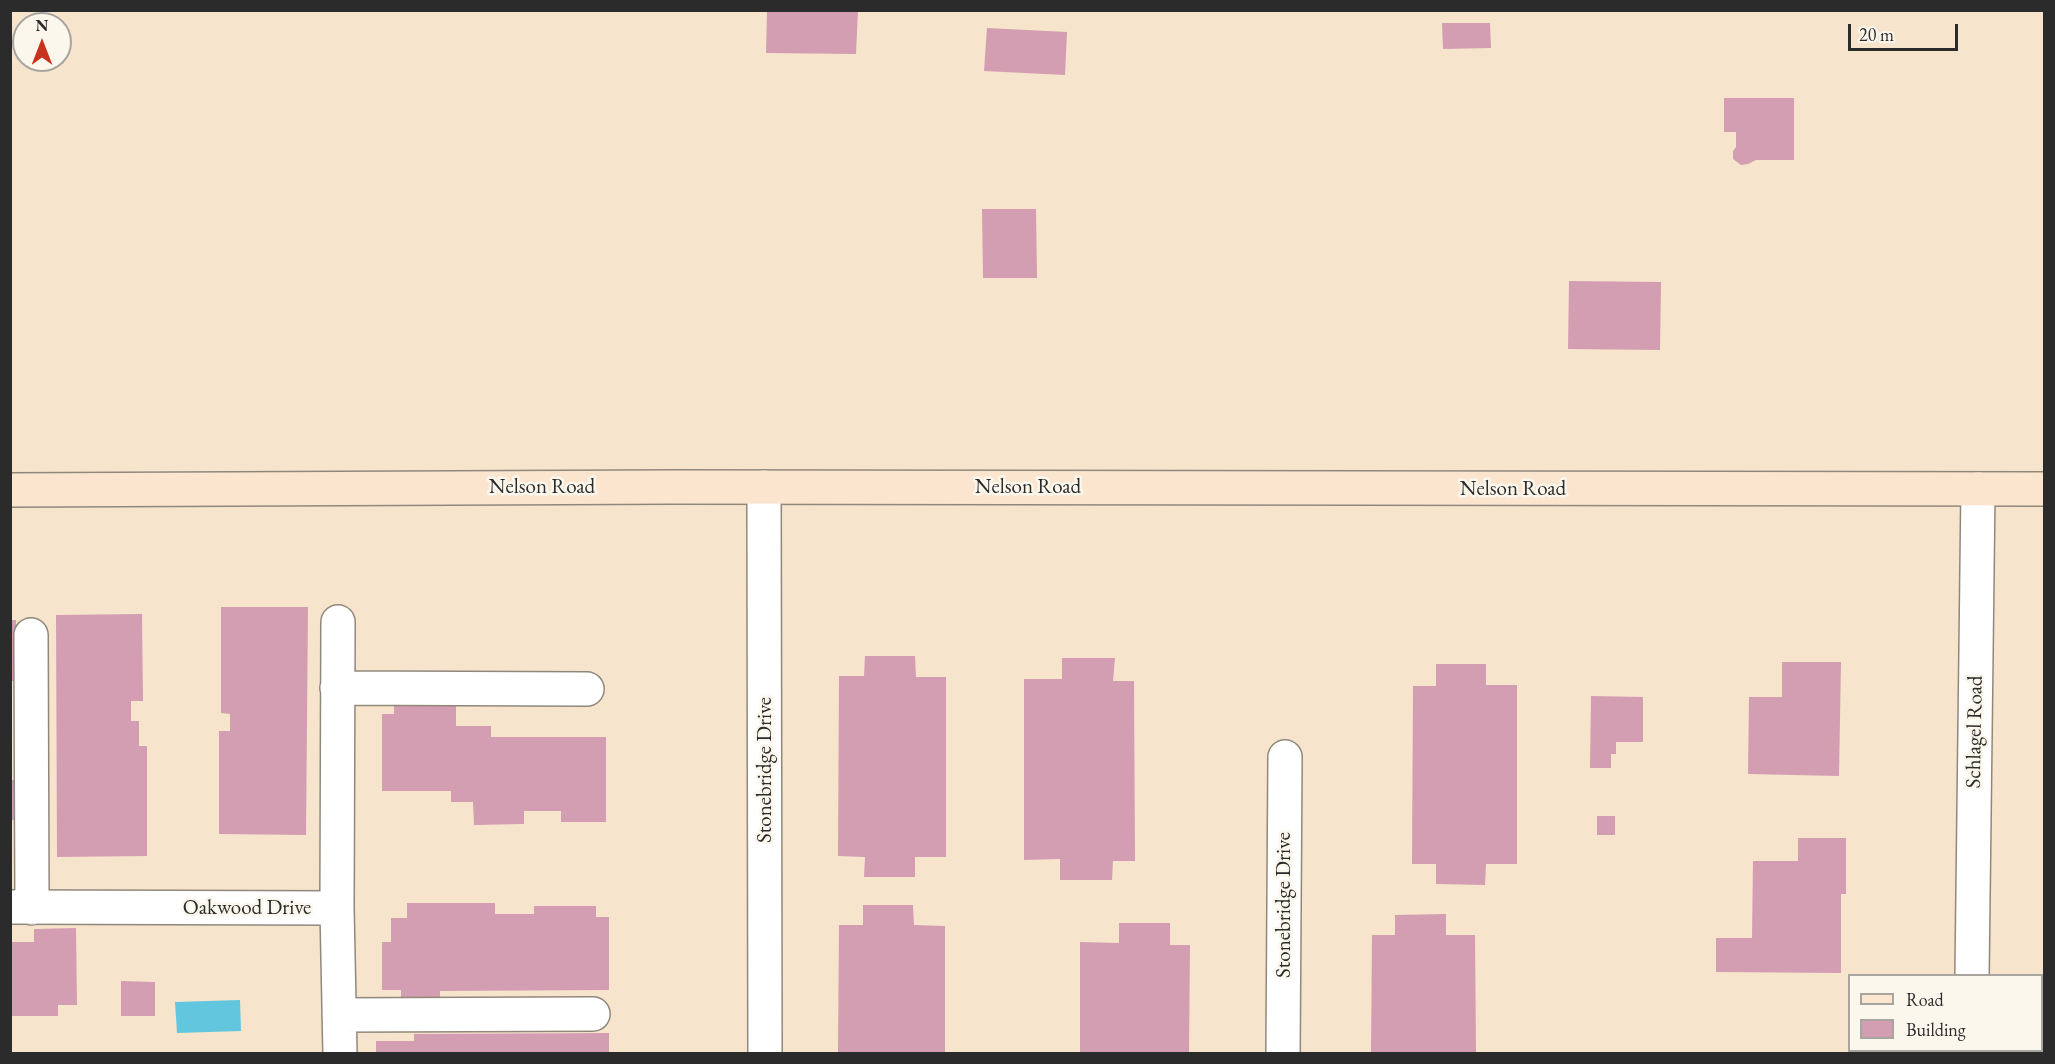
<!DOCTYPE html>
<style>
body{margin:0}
#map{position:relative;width:2055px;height:1064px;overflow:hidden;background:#f7e4cd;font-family:"EB Garamond",serif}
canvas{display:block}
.frame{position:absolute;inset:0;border:12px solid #2b2b2b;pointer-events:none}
.legend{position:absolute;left:1848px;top:974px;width:195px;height:78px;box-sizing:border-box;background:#fbf7ec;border:2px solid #a8a59f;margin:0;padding:8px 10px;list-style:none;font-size:18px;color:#2b2b2b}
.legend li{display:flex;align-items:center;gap:12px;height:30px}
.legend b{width:30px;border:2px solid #a8a59f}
.north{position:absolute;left:12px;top:12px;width:60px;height:60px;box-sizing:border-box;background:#fbf7ec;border:2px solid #a8a59f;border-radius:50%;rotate:0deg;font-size:16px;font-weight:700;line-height:24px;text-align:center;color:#2b2b2b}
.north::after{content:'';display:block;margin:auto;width:21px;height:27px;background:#c8321e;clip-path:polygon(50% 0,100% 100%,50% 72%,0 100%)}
.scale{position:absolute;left:1848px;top:24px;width:110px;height:27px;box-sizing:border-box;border:3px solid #2b2b2b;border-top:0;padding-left:8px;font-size:18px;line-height:21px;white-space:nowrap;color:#2b2b2b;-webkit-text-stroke:4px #fbf7ec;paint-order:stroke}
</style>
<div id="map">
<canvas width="2055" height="1064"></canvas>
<div class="frame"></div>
<ul class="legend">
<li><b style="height:8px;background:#fce5cf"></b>Road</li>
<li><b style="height:16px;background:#d39db2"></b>Building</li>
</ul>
<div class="north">N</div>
<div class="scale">20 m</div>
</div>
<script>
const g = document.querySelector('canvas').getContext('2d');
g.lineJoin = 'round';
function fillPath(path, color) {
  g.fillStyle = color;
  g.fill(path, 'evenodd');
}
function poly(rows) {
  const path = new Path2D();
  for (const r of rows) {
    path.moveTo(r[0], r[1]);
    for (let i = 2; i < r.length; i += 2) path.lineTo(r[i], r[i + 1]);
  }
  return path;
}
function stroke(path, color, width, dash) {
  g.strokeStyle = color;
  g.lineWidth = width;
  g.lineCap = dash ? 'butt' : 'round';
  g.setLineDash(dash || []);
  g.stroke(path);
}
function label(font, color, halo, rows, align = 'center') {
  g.font = font + ' "EB Garamond",serif';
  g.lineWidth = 5;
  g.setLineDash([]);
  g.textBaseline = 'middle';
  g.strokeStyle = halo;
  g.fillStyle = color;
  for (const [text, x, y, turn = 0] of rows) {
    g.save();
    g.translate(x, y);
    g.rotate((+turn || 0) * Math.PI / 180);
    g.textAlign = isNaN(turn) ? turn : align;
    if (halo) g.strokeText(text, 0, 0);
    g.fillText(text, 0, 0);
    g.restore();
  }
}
const water = poly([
 [240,1000,241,1031,177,1033,175,1002]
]);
const building = poly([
 [767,10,858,10,856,54,766,53],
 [1442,23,1490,23,1491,48,1443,49],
 [987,28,1067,32,1065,75,984,71],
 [1724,98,1794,98,1794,160,1756,160,1748,164,1741,165,1733,159,1733,151,1736,147,1736,132,1724,132],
 [982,209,1036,209,1037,278,983,278],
 [1569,281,1661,282,1660,350,1568,349],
 [221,607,308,607,306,835,219,834,219,731,230,731,230,714,221,713],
 [142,614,143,701,131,701,131,721,139,721,139,746,147,746,147,856,57,857,56,615],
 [10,620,16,620,16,681,10,681],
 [865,656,915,656,916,677,946,677,946,857,915,857,915,877,864,877,865,857,838,856,839,676,864,676],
 [1062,658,1115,658,1113,681,1134,681,1135,861,1113,861,1112,880,1060,880,1060,859,1024,860,1024,679,1062,679],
 [1782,662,1841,662,1839,776,1748,774,1749,697,1782,697],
 [1436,664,1486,664,1486,685,1517,685,1517,864,1486,864,1485,885,1436,884,1436,864,1412,864,1413,686,1436,686],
 [1591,696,1643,697,1643,742,1616,742,1616,754,1611,754,1611,768,1590,768],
 [394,706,456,706,456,726,491,726,491,737,606,737,606,822,561,822,561,811,524,811,524,824,474,825,473,802,451,802,451,791,382,791,382,714,394,714],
 [10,780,17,780,17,820,10,820],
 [1597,816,1615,816,1615,835,1597,835],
 [1798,838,1846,838,1846,894,1841,894,1841,973,1716,972,1716,938,1752,938,1753,861,1798,861],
 [407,903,495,903,495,914,534,914,534,906,596,906,596,917,609,917,609,990,440,991,440,998,401,998,401,990,382,990,382,942,391,942,391,918,407,918],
 [863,905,913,905,914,925,945,926,945,1054,838,1054,839,925,863,925],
 [1446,914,1446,935,1475,935,1476,1054,1371,1054,1372,935,1395,935,1395,915],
 [1119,923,1170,923,1170,945,1190,945,1189,1054,1080,1054,1080,942,1119,943],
 [76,928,77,1005,58,1005,58,1016,10,1016,10,942,34,942,34,929],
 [121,981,155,982,155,1016,121,1016],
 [609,1033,609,1054,376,1054,376,1041,414,1041,414,1034]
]);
const minor = poly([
 [764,487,765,1054],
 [31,635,32,908],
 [337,688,587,689],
 [10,907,337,908,340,1054],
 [337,908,338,622],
 [1972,976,1978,489],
 [339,1015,593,1014],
 [1971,1050,1972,1054],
 [1283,1054,1285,757]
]);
const secondary = poly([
 [10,490,673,487,2044,489]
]);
const streetNames = [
 ["Nelson Road",542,487],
 ["Nelson Road",1028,487],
 ["Nelson Road",1513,489],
 ["Schlagel Road",1975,732,-89],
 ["Stonebridge Drive",765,770,-90],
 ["Stonebridge Drive",1284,905,-90],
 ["Oakwood Drive",247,908]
];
fillPath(water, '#61c6de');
fillPath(building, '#d39db2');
stroke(minor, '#91887c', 36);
stroke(secondary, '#91887c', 36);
stroke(minor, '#fff', 33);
stroke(secondary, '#fce5cf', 33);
label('21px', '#2b2b2b', '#fbf7ec', streetNames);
</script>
